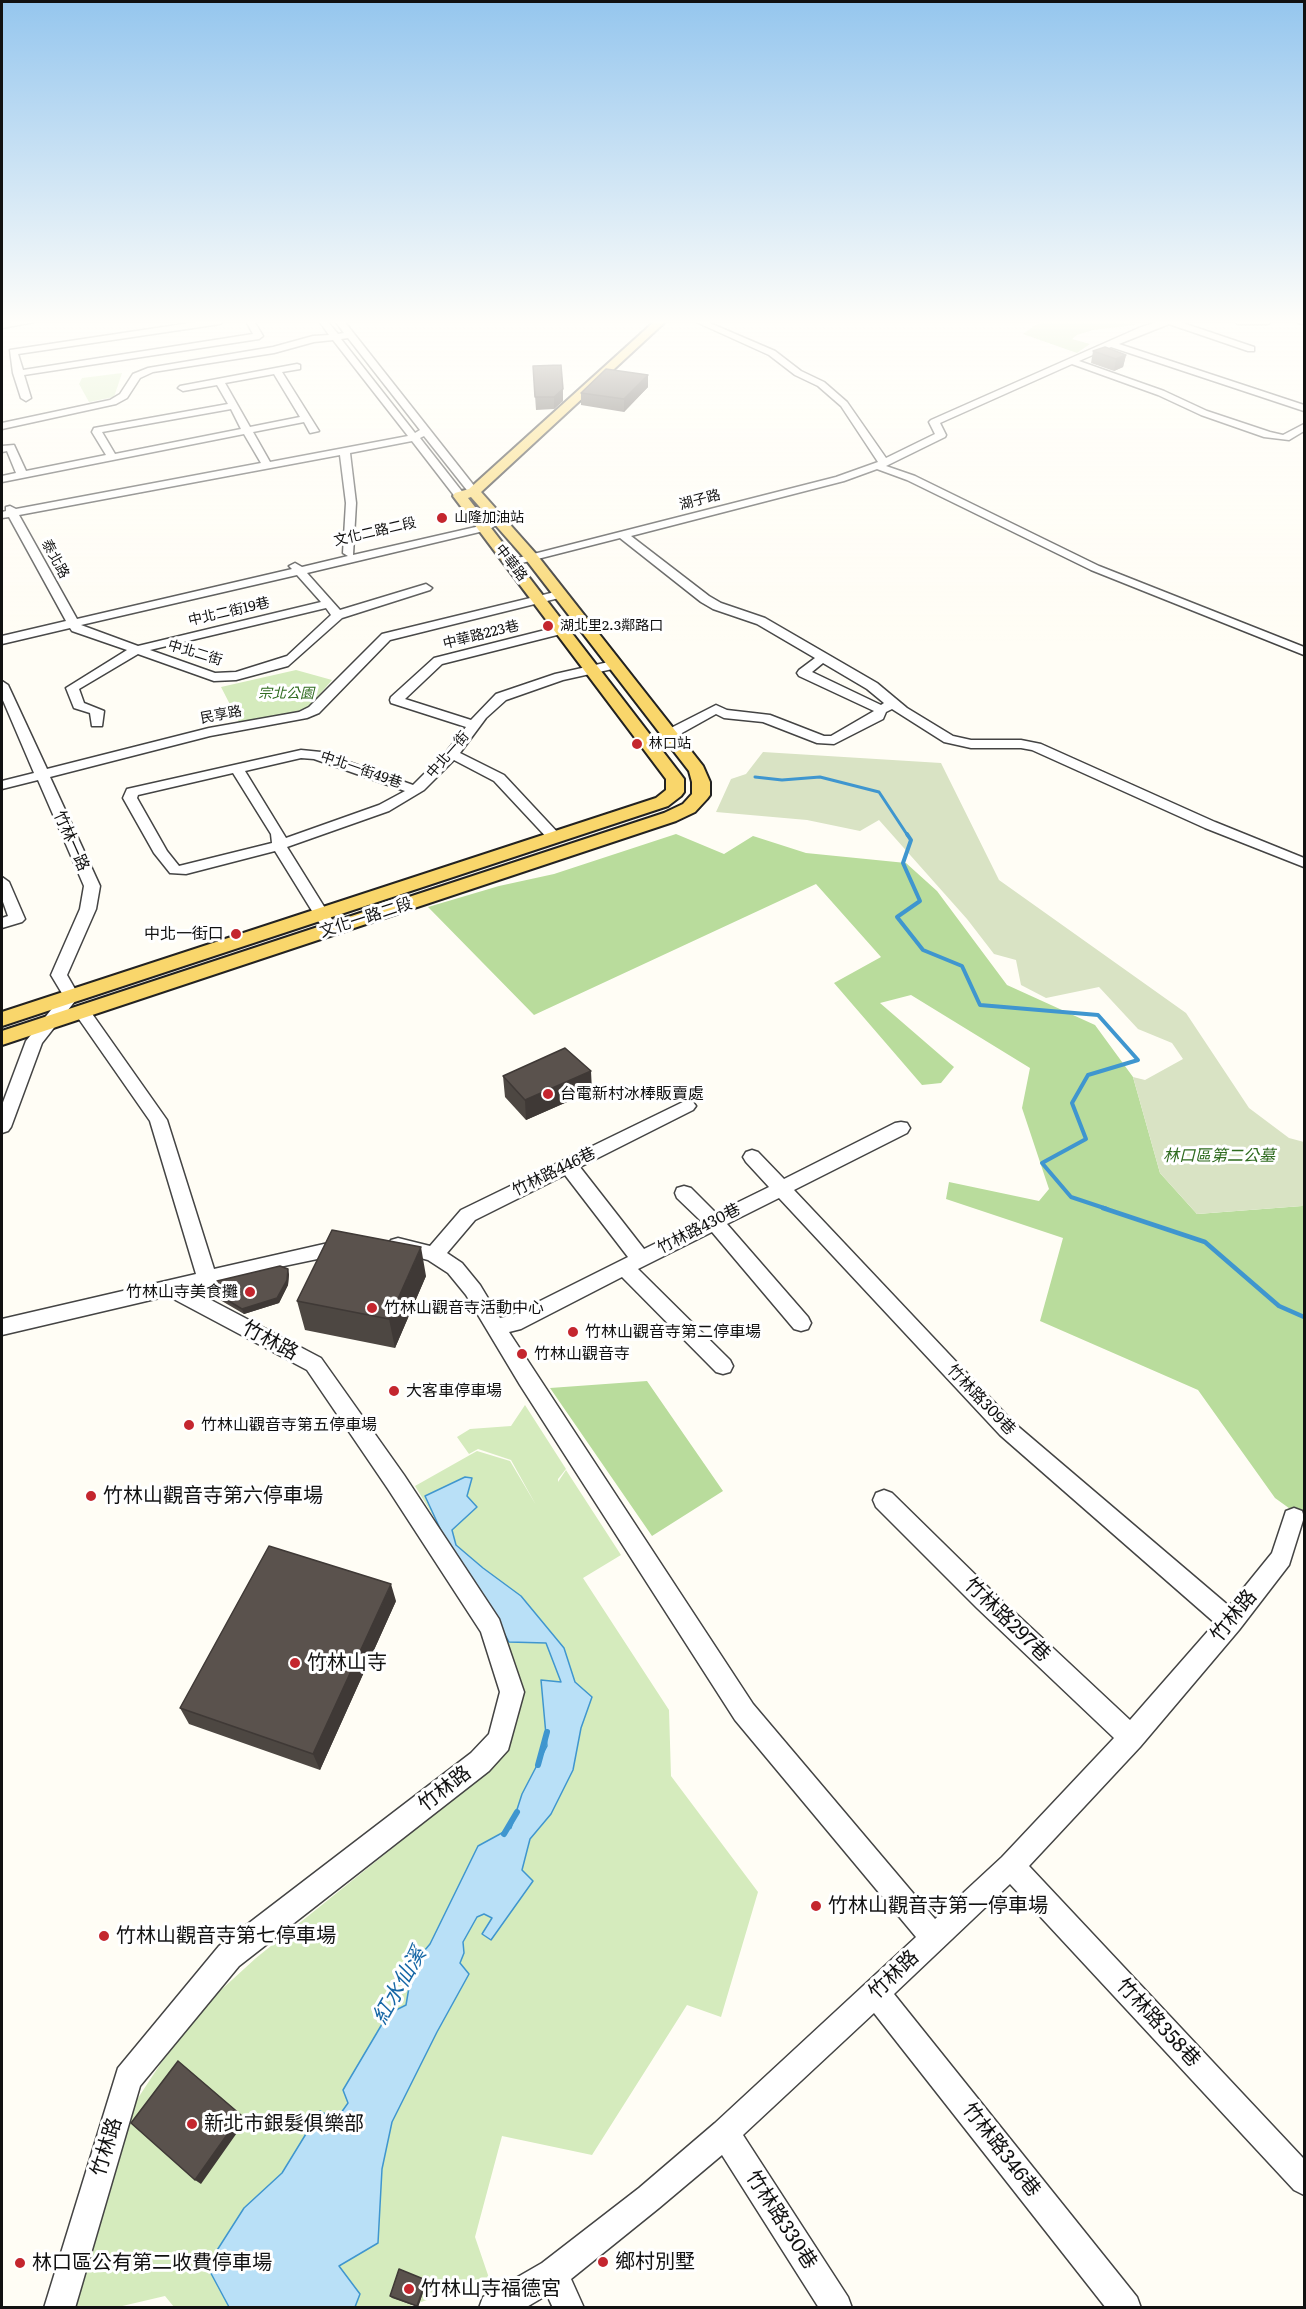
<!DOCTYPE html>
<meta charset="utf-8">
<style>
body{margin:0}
#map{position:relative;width:1306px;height:2309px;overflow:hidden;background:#fffdf5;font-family:Literata,serif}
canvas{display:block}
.frame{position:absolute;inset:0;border:3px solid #111;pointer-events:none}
</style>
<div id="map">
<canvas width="1306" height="2309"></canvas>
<div class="frame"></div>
</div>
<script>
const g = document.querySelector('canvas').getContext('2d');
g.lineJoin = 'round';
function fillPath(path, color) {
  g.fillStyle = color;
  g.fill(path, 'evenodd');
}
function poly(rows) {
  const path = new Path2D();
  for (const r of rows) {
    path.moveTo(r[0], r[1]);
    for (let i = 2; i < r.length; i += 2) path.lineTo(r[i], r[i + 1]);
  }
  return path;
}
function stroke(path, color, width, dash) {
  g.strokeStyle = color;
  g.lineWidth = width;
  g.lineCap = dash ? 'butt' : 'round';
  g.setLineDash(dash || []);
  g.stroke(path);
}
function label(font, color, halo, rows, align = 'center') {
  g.font = font + ' Literata,"Noto Sans TC",serif';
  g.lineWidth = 6;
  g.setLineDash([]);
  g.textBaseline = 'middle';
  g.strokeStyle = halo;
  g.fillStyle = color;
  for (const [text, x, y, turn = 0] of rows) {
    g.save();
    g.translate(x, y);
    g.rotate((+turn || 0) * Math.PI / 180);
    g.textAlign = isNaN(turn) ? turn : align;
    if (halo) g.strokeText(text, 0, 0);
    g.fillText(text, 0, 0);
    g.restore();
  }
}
const green = poly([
 [122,373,114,397,89,402,79,384,82,378],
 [296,670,332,680,309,707,298,712,239,722,221,687],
 [525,1405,566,1469,558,1479,558,1482,566,1470,621,1555,583,1578,669,1710,671,1776,758,1892,721,2017,687,2005,592,2155,502,2136,475,2237,489,2278,407,2307,174,2307,165,2296,118,2307,63,2308,117,2130,161,2063,210,2000,256,1958,477,1780,509,1745,521,1705,512,1661,489,1607,415,1486,477,1451,510,1461,536,1505,511,1460,478,1449,469,1454,457,1437,470,1429,511,1426]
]);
const forest = poly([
 [1041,321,1128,321,1135,325,1093,330,1077,335,1072,339,1090,344,1077,353,1023,334],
 [676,834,724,854,753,836,806,853,906,863,937,891,1007,985,1095,1025,1133,1077,1160,1173,1197,1214,1302,1206,1304,1203,1304,1519,1275,1498,1198,1390,1040,1321,1063,1238,946,1199,949,1182,1039,1201,1049,1189,1022,1108,1030,1068,911,995,880,1003,954,1067,941,1083,922,1085,834,983,881,957,816,884,534,1015,428,907,499,886,554,874],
 [647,1381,723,1491,652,1536,550,1388]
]);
const cemetery = poly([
 [763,752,941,763,999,880,1186,1013,1249,1108,1289,1138,1304,1142,1304,1203,1302,1206,1197,1214,1160,1173,1133,1077,1145,1080,1183,1059,1172,1043,1138,1029,1099,987,1046,998,1021,985,1016,960,994,954,967,919,879,820,860,831,807,820,716,812,731,779,746,774]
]);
const water = poly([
 [465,1477,472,1478,467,1496,477,1507,452,1530,456,1545,483,1568,521,1596,564,1648,575,1682,592,1697,581,1728,573,1770,551,1814,530,1839,522,1870,533,1881,491,1940,482,1934,492,1918,484,1914,477,1917,463,1942,464,1953,460,1963,469,1974,437,2032,392,2122,382,2169,378,2243,339,2266,360,2294,355,2307,229,2307,207,2266,244,2208,282,2173,320,2111,336,2120,348,2103,343,2090,388,2014,406,2005,413,1964,430,1944,478,1846,511,1828,522,1794,547,1746,541,1680,561,1682,546,1643,509,1642,480,1590,443,1535,425,1496,465,1477]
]);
const streamFar3 = poly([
 [755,777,782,780,820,777,879,792,908,836]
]);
const streamFar2 = poly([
 [907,834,911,840,903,863,920,901,897,917,923,950,962,966,980,1005,1098,1015,1138,1060,1088,1075,1072,1103,1086,1139,1042,1163,1071,1197,1107,1209]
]);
const streamFar1 = poly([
 [1103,1208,1205,1242,1279,1306,1304,1317]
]);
const stream = poly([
 [538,1765,547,1732],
 [504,1834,517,1812]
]);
const minor = poly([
 [19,321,40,321,2,328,2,324,19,321],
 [203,321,224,321,220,324,18,354,23,370,253,334,246,321,254,321,263,336,259,339,24,375,31,398,26,401,21,398,13,373,10,350,203,321],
 [319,321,327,321,338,334,344,333,335,321,344,321,479,492,478,494,470,494,424,436,420,438,464,494,464,498,456,498,412,441,350,453,356,503,353,555,480,526,500,517,505,520,488,530,307,573,340,610,426,584,432,588,430,590,342,618,288,666,236,680,214,681,138,654,79,689,84,703,104,711,102,726,92,726,90,713,74,708,66,688,127,650,72,631,70,628,2,644,2,636,66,621,9,517,2,518,2,512,6,511,6,507,10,506,16,509,261,463,244,434,2,482,2,476,16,473,7,451,2,452,2,446,14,445,26,471,106,455,92,432,94,428,228,404,217,385,183,391,178,388,180,386,297,364,300,365,300,369,282,372,319,431,310,433,304,422,253,432,270,462,408,436,333,340,314,342,274,353,153,372,140,378,127,398,116,404,2,429,2,423,110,400,120,394,133,374,148,368,273,347,313,336,329,335,319,321],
 [348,338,420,430,415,433,341,339,348,338],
 [274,374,300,417,250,427,225,383,274,374],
 [231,409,241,429,115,454,102,432,231,409],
 [340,455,346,503,343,553,348,556,302,567,295,563,289,566,292,569,77,619,19,515,340,455],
 [297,575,321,602,138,646,81,625,297,575],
 [326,608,331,615,287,656,236,672,215,673,150,650,326,608],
 [694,321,705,321,775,351,801,371,824,382,847,402,886,458,935,434,929,422,931,420,1141,327,1161,321,1177,321,1254,347,1254,351,1248,351,1169,324,1119,344,1304,405,1304,411,1111,347,1079,361,1164,391,1207,411,1270,432,1283,435,1304,424,1304,431,1289,440,1264,437,1201,415,1158,395,1072,364,940,423,946,435,945,437,886,466,915,476,1099,566,1304,647,1304,655,1091,570,907,480,877,469,844,481,631,536,709,596,721,603,765,618,877,683,907,708,953,736,971,740,1021,740,1041,744,1215,822,1304,858,1304,867,1205,828,1032,750,1021,748,971,748,944,742,892,709,886,712,883,719,834,744,817,743,763,722,724,718,716,714,673,738,663,738,661,735,663,732,716,705,727,710,770,715,824,736,831,736,874,711,799,676,797,673,799,670,815,658,757,624,713,609,701,602,620,538,510,566,504,563,506,561,836,477,878,462,841,406,818,386,795,375,769,355,694,321],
 [823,663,867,689,884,703,881,705,812,672,823,663],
 [1234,321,1272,321,1268,324,1238,324,1234,321],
 [1297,321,1304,321,1304,324,1298,323,1297,321],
 [559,591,565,595,563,597,390,640,319,713,307,718,210,736,50,777,100,886,96,909,67,975,79,996,42,1043,11,1127,8,1131,2,1133,2,1105,26,1041,63,995,51,975,80,909,84,886,38,780,2,789,2,781,34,773,2,698,2,681,8,685,47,769,209,728,299,712,309,707,382,634,559,591],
 [561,626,565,627,565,633,442,664,405,699,471,720,496,694,555,674,613,661,617,662,619,665,617,668,563,680,506,700,486,718,460,753,504,775,560,835,562,838,560,841,550,841,494,781,454,760,424,790,389,811,287,847,338,929,335,932,325,932,275,851,186,874,170,873,154,853,123,798,127,789,301,750,321,752,413,785,447,751,466,727,391,703,390,700,391,697,434,658,561,626],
 [301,758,314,759,405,791,379,805,286,838,245,771,301,758],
 [233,773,271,834,272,843,179,866,167,851,137,798,138,795,233,773],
 [2,877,9,882,25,919,22,922,2,928,2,918,8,916,2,899,2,877],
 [82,1007,88,1008,167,1120,214,1269,346,1239,353,1241,356,1246,353,1251,346,1253,265,1270,192,1290,321,1358,404,1475,499,1619,524,1692,508,1750,489,1771,239,1966,140,2086,75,2308,44,2308,118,2068,219,1946,471,1753,489,1734,500,1692,481,1632,388,1489,307,1370,168,1296,2,1335,2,1319,196,1274,150,1121,74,1012,76,1008,82,1007],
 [687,1100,693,1102,696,1106,693,1110,580,1167,644,1249,701,1221,677,1198,675,1193,677,1188,684,1186,691,1188,716,1213,769,1187,746,1162,743,1157,746,1152,752,1150,758,1152,784,1179,895,1123,901,1122,907,1123,910,1128,907,1133,794,1190,1014,1423,1229,1606,1272,1553,1286,1511,1294,1508,1302,1511,1304,1517,1289,1565,1239,1630,1140,1747,1029,1866,1304,2159,1304,2195,1294,2190,1010,1884,894,1994,1137,2297,1141,2308,1106,2308,874,2013,743,2135,848,2297,852,2308,819,2308,722,2155,659,2208,571,2279,584,2308,553,2308,547,2295,525,2308,479,2308,483,2297,542,2263,639,2188,715,2123,916,1937,735,1720,520,1385,466,1295,448,1273,428,1260,391,1250,388,1245,391,1240,398,1238,430,1246,461,1210,687,1100],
 [565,1175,628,1257,510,1316,500,1318,480,1285,462,1263,447,1253,475,1220,565,1175],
 [779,1198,1000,1435,1215,1623,1130,1720,993,1592,892,1493,884,1490,876,1493,873,1500,876,1507,977,1608,1114,1738,1002,1857,935,1919,753,1704,509,1332,521,1329,622,1277,716,1372,723,1374,730,1372,733,1366,730,1360,638,1269,712,1232,794,1329,801,1331,808,1329,811,1323,808,1317,727,1224,779,1198]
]);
const major = poly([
 [655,321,666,321,481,492,537,555,703,766,710,782,710,795,707,799,695,812,676,821,2,1045,2,1031,664,813,683,804,692,794,692,782,689,771,527,561,471,497,468,498,681,775,684,779,684,792,681,796,668,806,2,1026,2,1012,656,798,666,790,666,779,453,496,455,493,469,489,655,321]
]);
const wall = poly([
 [1093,351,1126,355,1123,367,1114,371,1091,363],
 [533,366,563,389,563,401,554,409,536,410],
 [648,375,648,387,624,412,581,405,581,393],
 [503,1076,592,1091,526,1120,505,1097],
 [289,1274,288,1285,279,1303,244,1314,215,1297,214,1292],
 [426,1276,395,1348,305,1330,297,1301],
 [396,1601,320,1770,189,1724,180,1708],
 [427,2281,418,2307,392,2298,390,2296]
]);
const shadedWall = poly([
 [1126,355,1123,367,1114,371,1116,359],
 [648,375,648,387,624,412,624,399],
 [563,389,563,401,554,409,554,397],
 [591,1071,592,1091,526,1120,525,1100],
 [421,1247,426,1276,395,1348,389,1319],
 [288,1269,289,1274,288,1285,279,1303,244,1314,242,1309],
 [391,1584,396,1601,320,1770,313,1754],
 [241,2115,246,2120,201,2184,195,2180],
 [426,2280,427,2281,418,2307,417,2306]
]);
const building = poly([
 [1105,347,1126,355,1116,359,1093,351,1105,347],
 [561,365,563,389,554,397,535,397,533,366,561,365],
 [606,369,648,375,624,399,581,393,606,369],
 [565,1048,591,1071,525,1100,503,1076,565,1048],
 [332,1230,421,1247,389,1319,297,1301,332,1230],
 [280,1266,288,1269,287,1280,277,1298,242,1309,214,1292,217,1281,280,1266],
 [269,1546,391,1584,313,1754,180,1708,269,1546],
 [178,2061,241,2115,195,2180,131,2123,178,2061],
 [399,2269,426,2280,417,2306,390,2296,399,2269]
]);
const markers = [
 [442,518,6,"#c4262e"],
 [548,626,6,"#c4262e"],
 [637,744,6,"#c4262e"],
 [236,934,6,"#c4262e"],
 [548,1094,6,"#c4262e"],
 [250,1292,6,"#c4262e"],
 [372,1308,6,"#c4262e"],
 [573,1332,6,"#c4262e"],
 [522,1354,6,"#c4262e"],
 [394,1391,6,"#c4262e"],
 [189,1425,6,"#c4262e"],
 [91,1496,6,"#c4262e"],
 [295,1663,6,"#c4262e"],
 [816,1906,6,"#c4262e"],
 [104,1936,6,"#c4262e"],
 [192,2124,6,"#c4262e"],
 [603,2262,6,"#c4262e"],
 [20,2263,6,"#c4262e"],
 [409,2289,6,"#c4262e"]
];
const farStreetnames = [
 ["湖子路",700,500,-15],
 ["文化二路二段",375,532,-13],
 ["泰北路",55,559,62],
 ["中華路",511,563,52],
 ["中北二街19巷",229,612,-13],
 ["中華路223巷",481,635,-14],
 ["中北二街",195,653,17],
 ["民享路",221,715,-11],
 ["中北一街",448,755,-49],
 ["中北一街49巷",361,770,19]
];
const farPoinames = [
 ["山隆加油站",454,518],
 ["湖北里2.3鄰路口",560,626],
 ["林口站",649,744]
];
const farParknames = [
 ["宗北公園",286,694]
];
const streetNames = [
 ["竹林一路",71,841,66],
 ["文化一路二段",366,918,-18],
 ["竹林路446巷",554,1172,-26],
 ["竹林路430巷",699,1229,-27],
 ["竹林路309巷",981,1400,46]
];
const poiNames = [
 ["中北一街口",224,934,"right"],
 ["台電新村冰棒販賣處",560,1094],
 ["竹林山寺美食攤",238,1292,"right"],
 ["竹林山觀音寺活動中心",384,1308],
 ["竹林山觀音寺第二停車場",585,1332],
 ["竹林山觀音寺",534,1354],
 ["大客車停車場",406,1391],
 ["竹林山觀音寺第五停車場",201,1425]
];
const parkNames = [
 ["林口區第二公墓",1219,1156]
];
const nearStreetnames = [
 ["竹林路",270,1341,28],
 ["竹林路",1234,1616,-51],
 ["竹林路297巷",1007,1620,44],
 ["竹林路",445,1789,-38],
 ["竹林路",894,1975,-44],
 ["竹林路358巷",1158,2023,47],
 ["竹林路",107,2147,-73],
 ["竹林路346巷",1001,2150,52],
 ["竹林路330巷",781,2220,57]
];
const nearPoinames = [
 ["竹林山觀音寺第六停車場",103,1496],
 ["竹林山寺",307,1663],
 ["竹林山觀音寺第一停車場",828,1906],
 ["竹林山觀音寺第七停車場",116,1936],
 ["新北市銀髮俱樂部",204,2124],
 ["鄉村別墅",615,2262],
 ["林口區公有第二收費停車場",32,2263],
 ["竹林山寺福德宮",421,2289]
];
const nearWaternames = [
 ["紅水仙溪",400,1986,-60]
];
fillPath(green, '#d5ebbd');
fillPath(forest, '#b9dc9c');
fillPath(cemetery, '#d9e3c4');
fillPath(water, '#b9e0f7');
stroke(water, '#3f96cf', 1.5);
stroke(streamFar3, '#3f96cf', 3);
stroke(streamFar2, '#3f96cf', 4);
stroke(streamFar1, '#3f96cf', 4.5);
stroke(stream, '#3f96cf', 6);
stroke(minor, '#444', 3);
stroke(major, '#222', 4);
fillPath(minor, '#fff');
fillPath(major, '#f9d66b');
fillPath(wall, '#4d4742');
fillPath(shadedWall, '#3f3936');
fillPath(building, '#5a524d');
stroke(building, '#3f3936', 1.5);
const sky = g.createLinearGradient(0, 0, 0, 644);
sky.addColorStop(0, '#95c6ee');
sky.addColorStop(0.5, '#fffefa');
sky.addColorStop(1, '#fffefa00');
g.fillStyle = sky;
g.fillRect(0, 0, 1306, 644);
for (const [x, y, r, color] of markers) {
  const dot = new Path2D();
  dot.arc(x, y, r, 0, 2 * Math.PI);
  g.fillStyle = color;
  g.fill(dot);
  stroke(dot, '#fff', 2);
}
label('14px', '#111', '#fff', farStreetnames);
label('14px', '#111', '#fff', farPoinames, 'left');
label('italic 14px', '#2f6b1f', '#fff', farParknames);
label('16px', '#111', '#fff', streetNames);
label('16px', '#111', '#fff', poiNames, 'left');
label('italic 16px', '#2f6b1f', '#fff', parkNames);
label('20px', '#111', '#fff', nearStreetnames);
label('20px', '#111', '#fff', nearPoinames, 'left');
label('italic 21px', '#1768a6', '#fff', nearWaternames);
</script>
